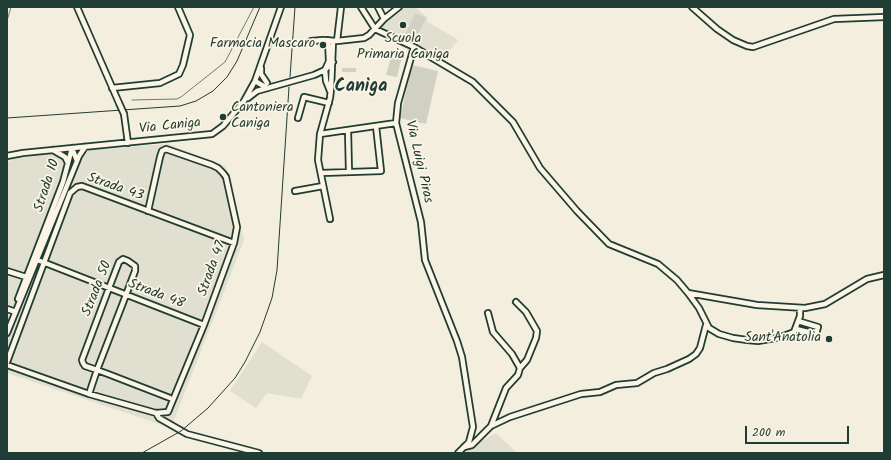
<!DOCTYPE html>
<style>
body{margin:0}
#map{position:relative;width:891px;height:460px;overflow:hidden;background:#f3eede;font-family:Kalam,sans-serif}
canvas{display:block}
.frame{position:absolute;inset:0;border:8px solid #1f3d34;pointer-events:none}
.scale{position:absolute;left:745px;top:426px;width:104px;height:18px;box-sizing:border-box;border:2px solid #1f3d34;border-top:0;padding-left:5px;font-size:12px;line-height:14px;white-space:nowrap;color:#1f3d34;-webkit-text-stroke:3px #fcf5e5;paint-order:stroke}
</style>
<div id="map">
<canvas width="891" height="460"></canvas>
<div class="frame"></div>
<div class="scale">200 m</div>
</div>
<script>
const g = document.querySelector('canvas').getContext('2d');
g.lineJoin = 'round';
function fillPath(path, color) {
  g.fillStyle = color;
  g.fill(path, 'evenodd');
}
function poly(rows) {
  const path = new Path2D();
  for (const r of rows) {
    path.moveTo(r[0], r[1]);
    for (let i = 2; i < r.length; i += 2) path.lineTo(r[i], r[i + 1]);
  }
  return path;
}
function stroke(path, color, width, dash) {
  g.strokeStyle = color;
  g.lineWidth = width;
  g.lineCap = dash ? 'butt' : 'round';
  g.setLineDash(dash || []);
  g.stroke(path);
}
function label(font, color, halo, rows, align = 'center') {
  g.font = font + ' Kalam,sans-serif';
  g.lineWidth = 3.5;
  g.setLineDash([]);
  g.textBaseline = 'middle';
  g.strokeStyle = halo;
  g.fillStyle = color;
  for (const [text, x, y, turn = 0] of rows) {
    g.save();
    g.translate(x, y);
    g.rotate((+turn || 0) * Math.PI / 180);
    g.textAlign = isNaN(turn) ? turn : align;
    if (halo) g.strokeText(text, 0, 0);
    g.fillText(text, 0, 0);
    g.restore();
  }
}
const built = poly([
 [403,7,415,7,428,18,426,21,458,40,442,61,424,52,424,48,416,44,415,46,378,29],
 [168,144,225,166,244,240,171,428,7,373,7,162,14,159,73,151],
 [262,342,312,376,301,399,267,393,256,408,230,391],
 [496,433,517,453,460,453]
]);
const green = poly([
 [415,13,426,18,416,40,405,35],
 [391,57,401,60,397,77,386,75],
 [412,65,438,71,426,124,400,118],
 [342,68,356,68,356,72,342,72]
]);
const stream = poly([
 [7,21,11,7],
 [132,100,177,99,181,97,225,62,254,7]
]);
const minor = poly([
 [77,7,119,103],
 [361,7,375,29,414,47,473,82,513,122,540,168,577,211,609,244,658,264,677,280,688,293,757,305,805,308,825,304,867,279,884,275],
 [378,7,384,19],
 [692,7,717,29,733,40,747,46,753,47,834,19,884,17],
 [328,40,329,61,325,70,326,81,330,91],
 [311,41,323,40,337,41,364,38,369,35,384,19,399,7],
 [337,41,341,7],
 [414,47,398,103,396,123,421,222,425,260,457,341,462,357,473,427,469,442,458,453],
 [261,68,261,74,267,83],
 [255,81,267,88],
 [112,88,160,83,179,74,183,65,190,35,178,7],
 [248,98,257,91,314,75,325,70,333,62],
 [124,114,128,143],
 [298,118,304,97,329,103],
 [348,130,349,172],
 [320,134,396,123],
 [72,148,77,161],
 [53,150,65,157,68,163],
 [7,156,23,153,212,134,223,126,244,101,255,81,281,7],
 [321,173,381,171,376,126],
 [295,191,323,186],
 [330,219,318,160,320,134,330,98,331,89,333,41],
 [35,259,204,325],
 [7,271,26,277],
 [688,293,699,308,709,328,719,334,733,338,747,340,758,341,781,337,794,332,800,316,800,308],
 [18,299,63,182,72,148],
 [516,302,526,312,537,331,536,338,527,360,520,368],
 [7,309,13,311],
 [488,313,493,332,512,354,520,368,518,375,506,388,491,426],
 [796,329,816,334,818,327,798,321],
 [7,333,75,166,79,156,85,147],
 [7,362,70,193,77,187,82,186,234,243],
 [7,365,89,394,156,413,168,412,204,325,234,243,237,227,226,177,223,173,218,168,212,165,166,149,162,151,160,157,148,211],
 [89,394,97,370,126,295,135,271,135,266,128,261,123,259,119,262,109,288,82,360,83,363,85,366,97,370,108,374,170,398],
 [156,413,159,418,187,434,259,453],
 [464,447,472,445,491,426,510,417,581,394,600,392,616,385,637,383,654,373,667,369,689,359,696,354,700,348,706,325]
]);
const rail = poly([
 [290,77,295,7],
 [7,118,180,106,196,101,213,91,227,77,237,61,260,7],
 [142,453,181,431,208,408,235,378,245,362,260,332,272,298,277,270,289,87]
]);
const minorBridge = poly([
 [119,103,124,114]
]);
const markers = [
 [403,25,4,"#1f3d34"],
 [323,45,4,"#1f3d34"],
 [223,117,4,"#1f3d34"],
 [829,339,4,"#1f3d34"]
];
const poiNames = [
 ["Scuola",403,40,"center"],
 ["Primaria Caniga",403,56,"center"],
 ["Farmacia Mascaro",315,45],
 ["Cantoniera",231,109,"left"],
 ["Caniga",231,125,"left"],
 ["Sant'Anatolia",821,339]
];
const streetNames = [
 ["Via Caniga",170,127,-6],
 ["Via Luigi Piras",418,162,77],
 ["Strada 10",48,186,-72],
 ["Strada 43",115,188,19],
 ["Strada 47",213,269,-70],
 ["Strada 50",98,289,-68],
 ["Strada 48",156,295,21]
];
const districtNames = [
 ["Caniga",361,88]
];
fillPath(built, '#e1dfd0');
fillPath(green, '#d0d1c2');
stroke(stream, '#6c7d72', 1);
stroke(minor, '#1f3d34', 8);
stroke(minor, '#fcf5e5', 4.5);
stroke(rail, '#1f3d34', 1);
stroke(minorBridge, '#1f3d34', 8, []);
stroke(minorBridge, '#fcf5e5', 4.5);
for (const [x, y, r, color] of markers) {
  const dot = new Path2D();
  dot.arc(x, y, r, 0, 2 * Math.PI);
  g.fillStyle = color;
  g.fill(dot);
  stroke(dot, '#fcf5e5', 1.5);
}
label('14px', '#1f3d34', '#fcf5e5', poiNames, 'right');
label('14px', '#1f3d34', '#fcf5e5', streetNames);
label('bold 18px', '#1f3d34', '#fcf5e5', districtNames);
</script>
